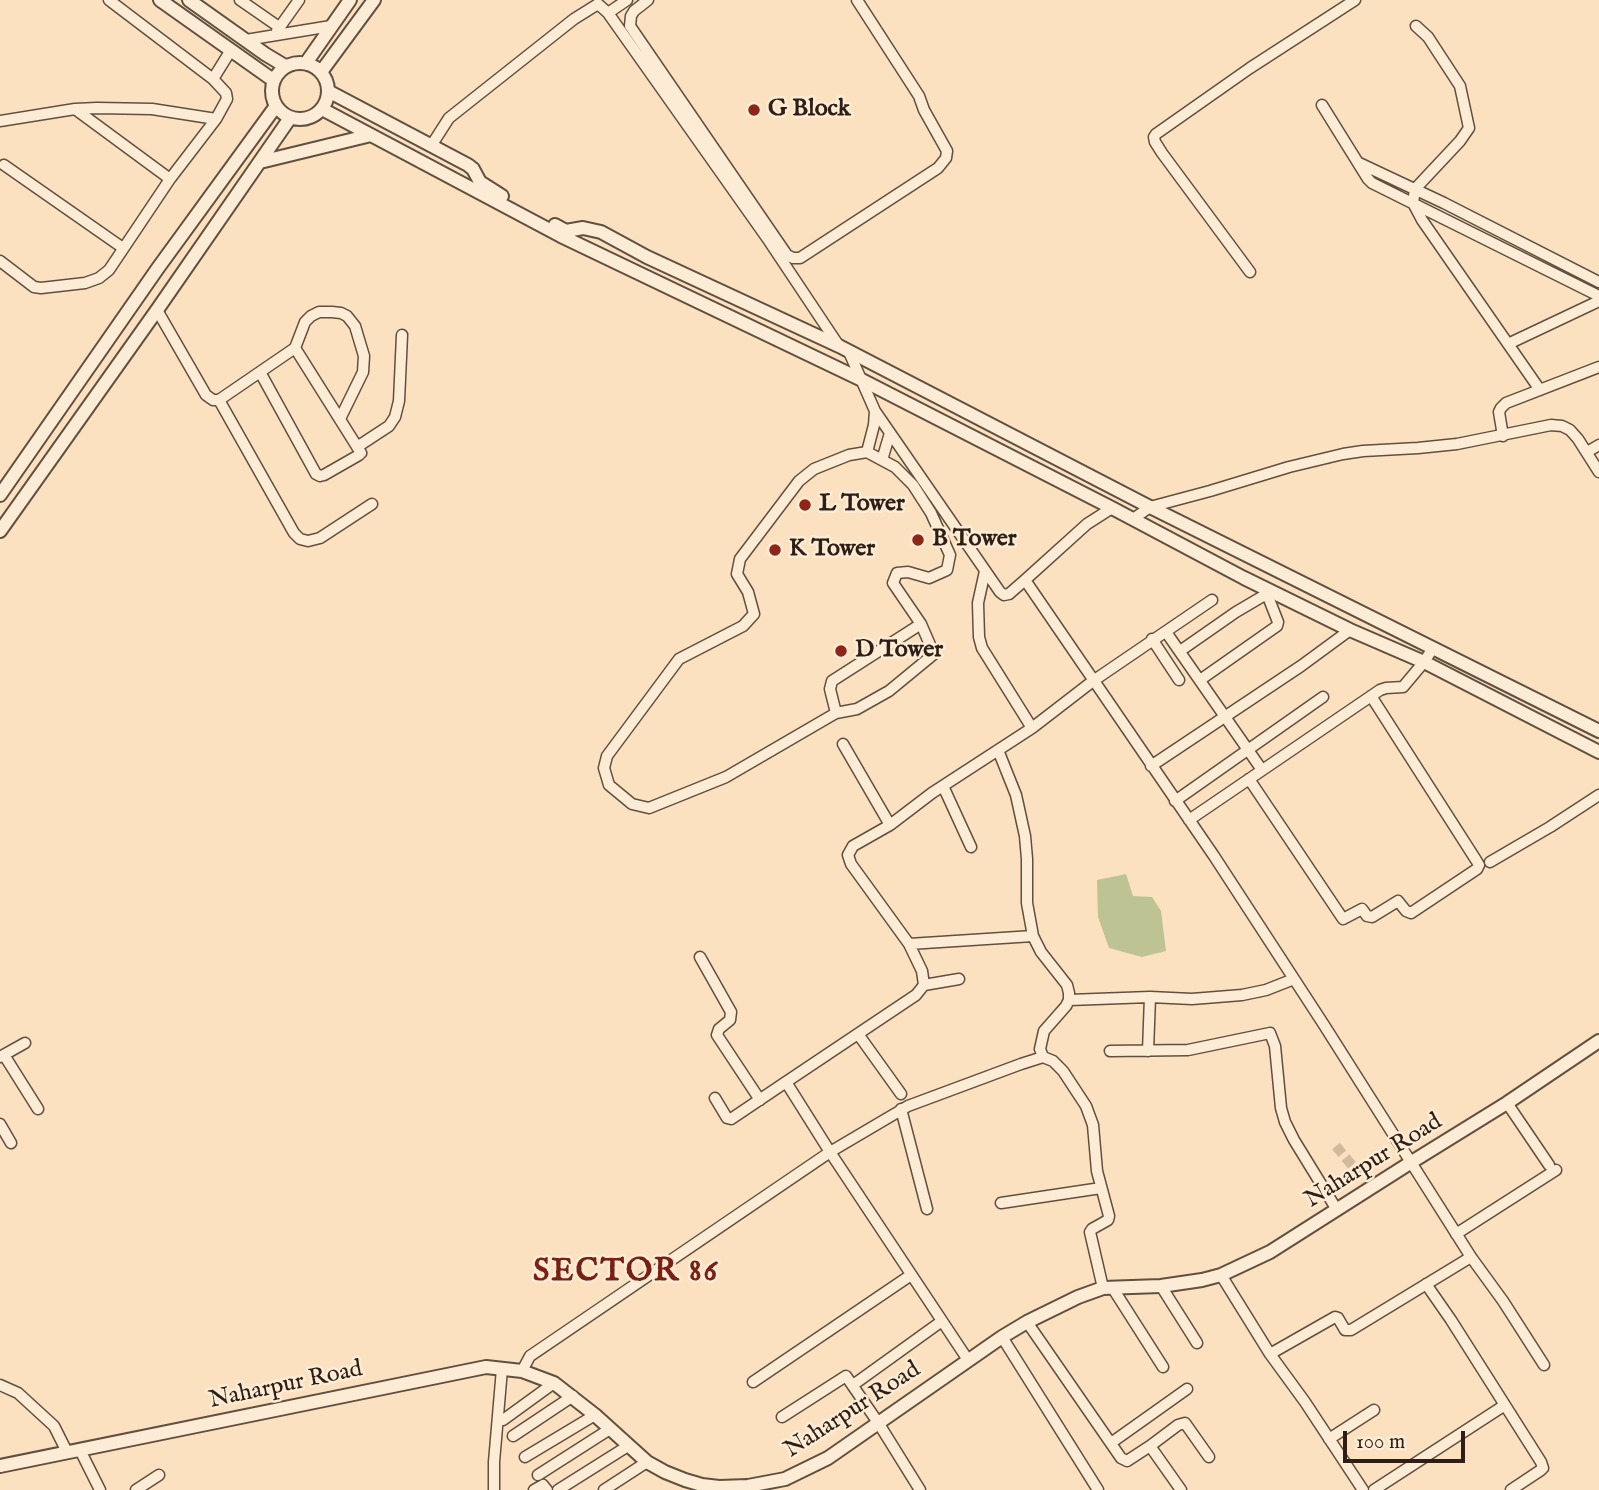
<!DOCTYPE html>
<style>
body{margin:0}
#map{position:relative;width:1599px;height:1490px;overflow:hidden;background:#fbe1bf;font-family:"IM FELL English",serif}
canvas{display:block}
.scale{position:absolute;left:1343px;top:1431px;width:122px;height:32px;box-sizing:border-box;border:4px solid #2e1e15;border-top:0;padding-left:9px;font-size:21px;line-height:24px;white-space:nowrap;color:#2e1e15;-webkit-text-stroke:5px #fcecd5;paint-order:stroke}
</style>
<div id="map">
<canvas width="1599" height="1490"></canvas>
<div class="scale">100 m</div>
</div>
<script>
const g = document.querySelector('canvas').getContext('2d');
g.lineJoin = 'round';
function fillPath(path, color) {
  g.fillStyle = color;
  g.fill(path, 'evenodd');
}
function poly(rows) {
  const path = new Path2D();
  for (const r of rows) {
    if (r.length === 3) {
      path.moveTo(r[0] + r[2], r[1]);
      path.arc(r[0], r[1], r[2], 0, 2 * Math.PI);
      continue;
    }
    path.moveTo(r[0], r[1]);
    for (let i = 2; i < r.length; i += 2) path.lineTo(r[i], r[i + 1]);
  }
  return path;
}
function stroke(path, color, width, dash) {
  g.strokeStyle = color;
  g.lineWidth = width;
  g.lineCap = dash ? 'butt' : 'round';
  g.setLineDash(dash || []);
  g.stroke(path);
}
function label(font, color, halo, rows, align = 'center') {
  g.font = font + ' "IM FELL English",serif';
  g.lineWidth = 5;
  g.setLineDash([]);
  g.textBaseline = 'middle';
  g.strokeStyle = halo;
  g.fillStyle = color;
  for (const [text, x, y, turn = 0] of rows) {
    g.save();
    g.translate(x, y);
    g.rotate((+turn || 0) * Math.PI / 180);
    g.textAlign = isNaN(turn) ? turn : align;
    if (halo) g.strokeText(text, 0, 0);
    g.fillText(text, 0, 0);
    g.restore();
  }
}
const green = poly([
 [1126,874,1133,896,1152,897,1161,911,1166,951,1142,957,1109,948,1098,917,1097,880]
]);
const minorTunnel = poly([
 [1336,1146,1365,1181]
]);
const minor = poly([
 [240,0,279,27],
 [627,0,608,13,767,238,839,346],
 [648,0,634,11,631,16,630,26,787,255,793,258,800,258,938,168,946,158,947,151,924,110,919,96,857,0],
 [1416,26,1428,37,1460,86,1469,128,1460,141,1415,189,1413,203,1422,220,1540,390],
 [277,31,299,0],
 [246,40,331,26],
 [213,79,231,50],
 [1322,105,1368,179,1372,183,1599,296],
 [75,109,170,179],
 [0,121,75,109,97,108,152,109,216,119],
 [431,146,449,118,574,19,598,4,608,13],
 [1359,163,1444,203,1599,282],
 [4,165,123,248],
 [0,261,34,287,41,288,85,283,99,278,109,270,170,179,216,119,227,99,226,93,213,79,109,0],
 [1250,272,1162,153,1155,142,1154,137,1156,134,1250,68,1355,0],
 [157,310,206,395,213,400,219,400,295,348,305,322,311,316,319,312,332,312,341,313,347,316,355,326,364,356,363,372,340,419],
 [1508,344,1599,301],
 [849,352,875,411,1000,592,1004,595,1009,594,1025,580,1087,524,1112,508],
 [260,372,316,474,320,476,324,475,359,455,361,453,295,348],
 [219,400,294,533,300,539,308,541,320,538,372,504],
 [1503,436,1499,412,1501,408,1506,403,1599,367],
 [357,447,389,426,395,417,399,401,402,335],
 [867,452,895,467,913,485,931,513,950,555,947,570,929,578,908,572,897,573,893,583,921,624,934,654,889,691,857,709,836,713,726,777,649,808,632,804,609,785,604,768,607,756,679,659,743,626,754,614,748,592,737,574,740,559,799,481,814,469,849,455,867,452],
 [867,452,874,425,875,411],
 [1587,452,1599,445],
 [882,460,890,433],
 [1133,519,1150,507,1210,491,1289,467,1343,454,1363,451,1418,448,1457,444,1551,425,1562,426,1570,430,1578,439,1599,472],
 [985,571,978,603,979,637,982,648,1032,728,1093,681,1212,600],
 [1025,580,1214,856,1324,1025,1471,1257,1503,1301,1544,1365],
 [1166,632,1262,770],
 [1152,639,1179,680],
 [1180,651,1236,612,1270,592],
 [1200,680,1277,626,1278,622,1267,594],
 [836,713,830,689,832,681,921,624],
 [843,744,890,825],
 [998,750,1016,795,1025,836,1027,859,1027,903,1033,936,1041,952,1067,985,1069,993,1069,1000,1066,1006,1044,1031,1040,1049,1043,1057],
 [1151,766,1301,666,1350,630],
 [1249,779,1343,919,1362,909,1367,916,1372,917,1398,901,1406,911,1411,913,1477,869,1479,865,1476,860,1371,696],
 [943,786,971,847],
 [1175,801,1323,697],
 [1189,820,1380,690,1386,688,1403,687,1424,662,1433,648],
 [1490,862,1550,827,1599,795],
 [909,944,1033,936],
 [700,957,731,1012,730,1020,719,1029,717,1035,760,1100],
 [924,985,959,979],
 [1069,1000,1150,997,1192,999,1242,995,1266,990,1294,979],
 [858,1034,901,1094],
 [1110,1051,1188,1050,1270,1033,1275,1046,1281,1108,1285,1122,1294,1140,1337,1210],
 [1148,1051,1150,997],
 [4,1055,38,1109],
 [0,1057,25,1043],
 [715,1098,727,1118,731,1119,786,1082],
 [1507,1103,1549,1165],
 [901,1109,927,1209],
 [0,1124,11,1143],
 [1001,1203,1101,1188],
 [1456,1234,1556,1170],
 [1221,1275,1270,1354,1305,1402,1363,1490],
 [1426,1284,1451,1320,1541,1462,1543,1468,1541,1470,1511,1490],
 [1161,1286,1197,1343],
 [1112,1287,1163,1367],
 [1027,1322,1121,1458,1127,1461,1150,1446,1181,1490],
 [1002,1337,1098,1490],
 [1270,1354,1335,1317,1338,1318,1345,1330,1351,1330,1471,1257],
 [968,1360,830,1152,786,1082,916,995,924,985,922,971,909,944,851,864,848,855,853,846,890,825,932,793,1032,728],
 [522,1371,530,1356,830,1152,908,1106,1021,1064,1043,1057,1053,1061,1063,1071,1086,1106,1093,1125,1097,1171,1109,1216,1108,1220,1092,1229,1090,1232,1103,1288],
 [753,1382,911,1275],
 [0,1385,18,1393,54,1426,67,1452],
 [853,1385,942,1321],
 [782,1417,846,1376,879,1424,920,1490],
 [503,1420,554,1383],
 [513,1436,573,1396],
 [1329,1439,1374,1410],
 [1111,1443,1187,1389],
 [1150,1446,1178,1425,1185,1423,1209,1457],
 [80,1450,100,1490],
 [525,1457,595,1415],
 [538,1475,610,1429],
 [136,1490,159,1475],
 [494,1490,494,1462,502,1369],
 [534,1490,543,1485,547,1490],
 [558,1490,628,1446],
 [604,1490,647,1462],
 [1374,1490,1505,1405]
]);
const tertiary = poly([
 [160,0,273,80],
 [189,0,265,54,285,66],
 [300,91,28],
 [306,63,350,0],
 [321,72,374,0],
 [328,91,468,165,473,169,480,182,502,196],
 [322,109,561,236,860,379,1112,508,1244,578,1350,630,1424,662,1599,752],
 [260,162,371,135],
 [555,225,566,231,583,228,601,232,647,257,839,346,1150,507,1599,731],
 [0,495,158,268,276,106],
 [0,531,157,310,290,118],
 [0,1466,486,1367,522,1371,554,1383,595,1415,647,1462,665,1472,685,1480,702,1485,719,1487,748,1486,785,1479,828,1458,1002,1337,1027,1322,1078,1297,1103,1288,1161,1286,1202,1280,1221,1275,1270,1252,1410,1163,1507,1103,1599,1041]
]);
const markers = [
 [754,110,7,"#8f2418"],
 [805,505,7,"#8f2418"],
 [918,540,7,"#8f2418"],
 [775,550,7,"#8f2418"],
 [841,651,7,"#8f2418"]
];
const poiNames = [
 ["G Block",768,110],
 ["L Tower",819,505],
 ["B Tower",932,540],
 ["K Tower",789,550],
 ["D Tower",855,651]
];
const streetNames = [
 ["Naharpur Road",1374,1162,-32],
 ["Naharpur Road",286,1386,-12],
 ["Naharpur Road",853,1411,-33]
];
const districtNames = [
 ["SECTOR 86",626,1273]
];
fillPath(green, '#bdc393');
stroke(minorTunnel, '#d2ba9d', 10, [10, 5]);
stroke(minor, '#614f40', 13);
stroke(tertiary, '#614f40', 16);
stroke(minor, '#fcecd5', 10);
stroke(tertiary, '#fcecd5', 12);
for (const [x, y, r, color] of markers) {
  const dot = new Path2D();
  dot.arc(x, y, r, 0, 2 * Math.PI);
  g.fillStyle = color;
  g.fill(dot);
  stroke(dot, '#fcecd5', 2.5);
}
label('bold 24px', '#2e1e15', '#fcecd5', poiNames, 'left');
label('24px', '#2e1e15', '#fcecd5', streetNames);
g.letterSpacing = '2px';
label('bold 32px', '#7a1f14', '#fcecd5', districtNames);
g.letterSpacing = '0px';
</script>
